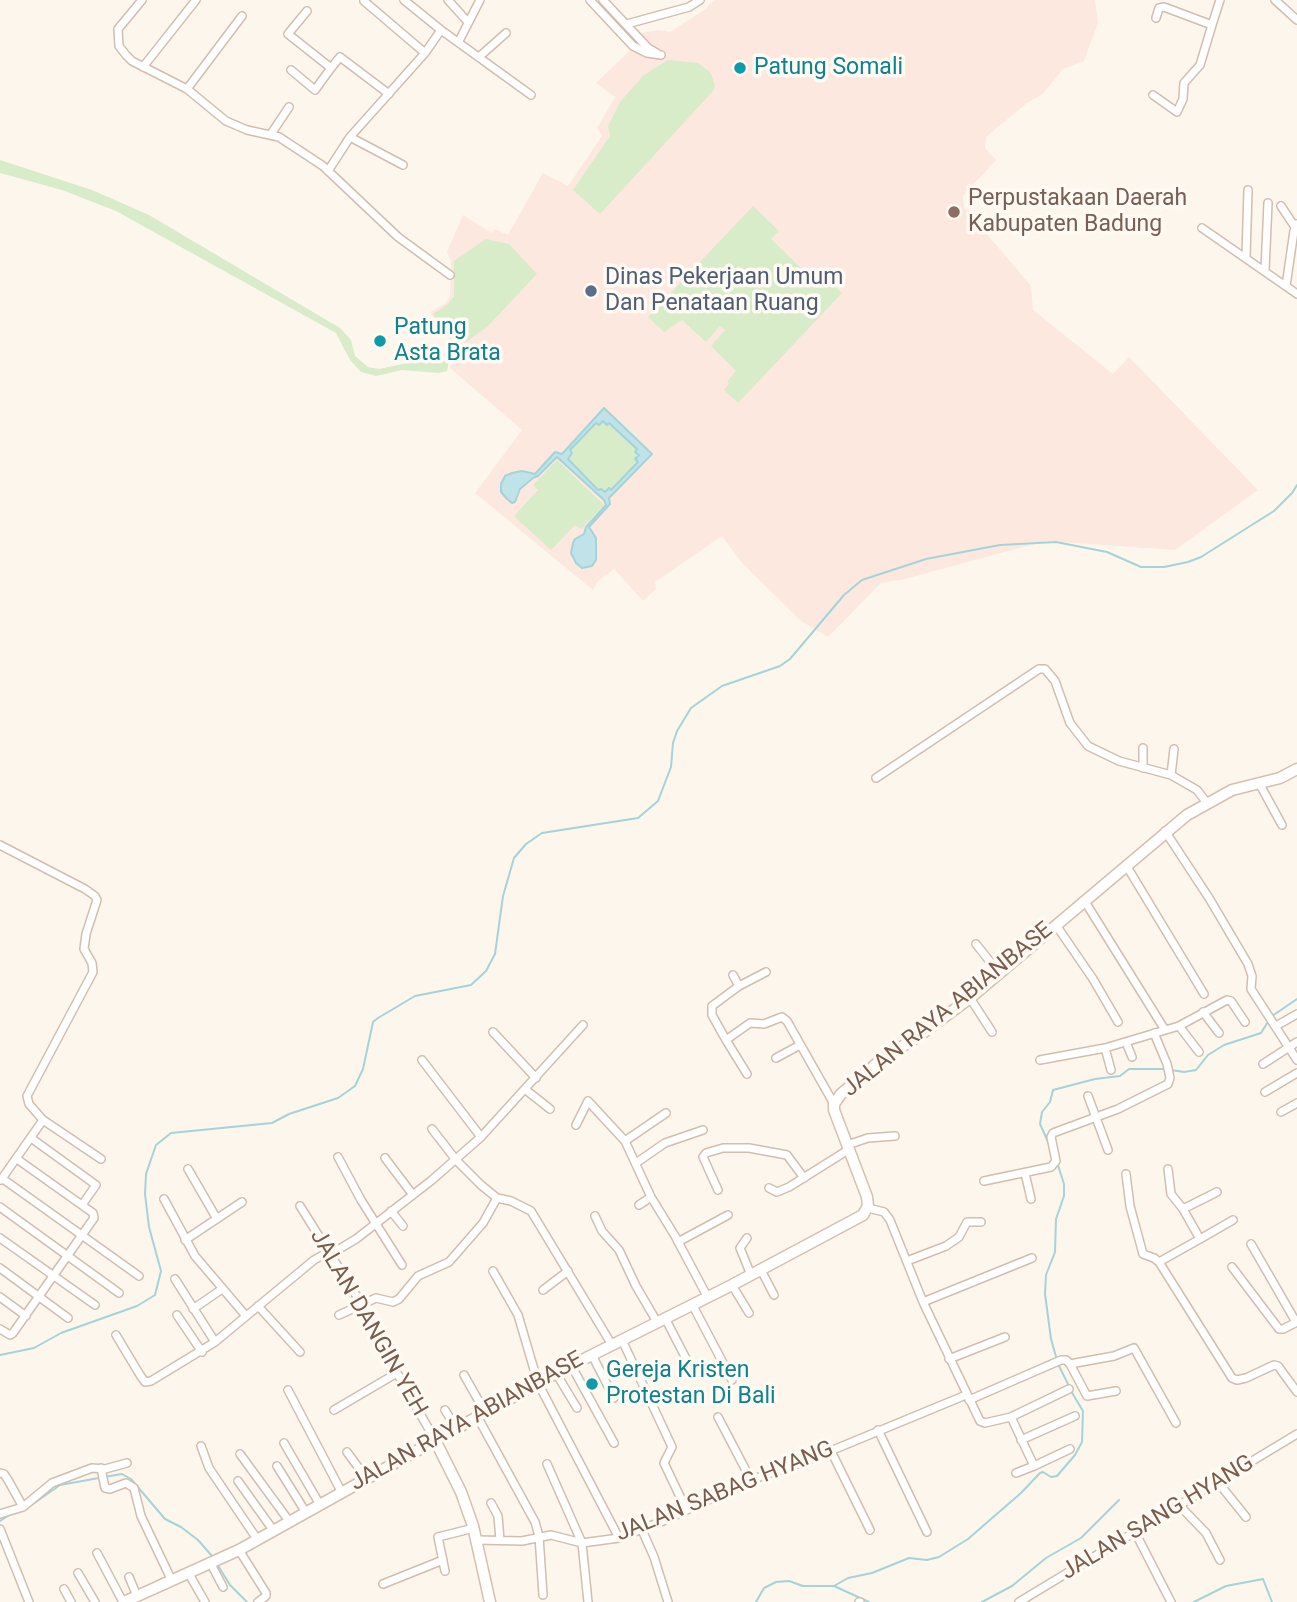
<!DOCTYPE html>
<style>
body{margin:0}
canvas{display:block;background:#fdf6ec}
</style>
<canvas width="1297" height="1602"></canvas>
<script>
const g = document.querySelector('canvas').getContext('2d');
g.lineJoin = 'round';
function fillPath(path, color) {
  g.fillStyle = color;
  g.fill(path, 'evenodd');
}
function poly(rows) {
  const path = new Path2D();
  for (const r of rows) {
    path.moveTo(r[0], r[1]);
    for (let i = 2; i < r.length; i += 2) path.lineTo(r[i], r[i + 1]);
  }
  return path;
}
function stroke(path, color, width, dash) {
  g.strokeStyle = color;
  g.lineWidth = width;
  g.lineCap = dash ? 'butt' : 'round';
  g.setLineDash(dash || []);
  g.stroke(path);
}
function label(font, color, halo, rows, align = 'center') {
  g.font = font + ' Roboto,sans-serif';
  g.lineWidth = 7;
  g.setLineDash([]);
  g.textBaseline = 'middle';
  g.strokeStyle = halo;
  g.fillStyle = color;
  for (const [text, x, y, turn = 0] of rows) {
    g.save();
    g.translate(x, y);
    g.rotate((+turn || 0) * Math.PI / 180);
    g.textAlign = isNaN(turn) ? turn : align;
    if (halo) g.strokeText(text, 0, 0);
    g.fillText(text, 0, 0);
    g.restore();
  }
}
const commercial = poly([
 [714,0,1095,0,1098,23,1084,61,1063,69,1043,94,1027,103,986,137,985,148,996,160,963,196,964,207,1031,286,1033,310,1113,374,1129,357,1258,490,1175,550,1045,541,905,579,881,583,828,637,801,621,742,563,722,536,655,582,656,589,643,601,614,569,598,581,593,590,475,493,522,430,449,367,462,357,430,312,446,303,450,296,451,262,447,252,463,215,492,233,495,229,508,235,543,173,568,186,602,136,597,128,615,97,596,83,644,37,642,33,658,30,670,32,704,10]
]);
const green = poly([
 [668,60,698,63,711,73,715,86,713,91,600,214,573,190,610,136,608,126,620,102,644,75],
 [0,160,92,190,149,215,340,328,351,340,355,356,368,367,379,369,407,363,449,361,447,371,439,373,402,370,376,376,361,372,350,360,336,333,116,211,62,190,0,173],
 [753,206,779,231,771,239,806,273,814,266,842,293,738,403,724,390,729,384,727,382,736,371,711,346,725,330,720,326,706,342,682,320,664,332,648,317],
 [486,239,509,244,537,274,487,327,467,341,457,344,433,314,448,304,454,296,454,261],
 [603,421,609,423,637,450,639,455,638,462,611,490,605,492,599,490,567,459,572,454,569,451,596,422],
 [557,460,604,505,581,529,575,525,551,550,514,516,538,490,533,485]
]);
const water = poly([
 [604,408,652,454,609,498,610,504,589,527,596,538,596,560,592,566,582,568,576,563,571,553,573,543,575,539,584,534,586,527,606,505,604,500,557,457,538,476,533,478,520,489,515,502,512,503,507,499,501,492,501,484,505,476,512,473,522,471,535,474,555,452,562,454,604,408],
 [603,421,607,425,609,423,637,449,635,452,639,455,635,459,638,462,611,490,609,488,605,492,601,489,598,490,568,459,572,453,570,450,596,423,599,425,603,421]
]);
const stream = poly([
 [1272,1016,1297,999],
 [1171,1070,1184,1072,1196,1070,1208,1055,1224,1045,1261,1033,1269,1020],
 [1049,1144,1040,1124,1042,1112,1050,1102,1053,1090,1095,1079,1120,1076,1129,1069,1166,1069],
 [0,1355,34,1348,61,1333,137,1306,155,1295,161,1271,149,1227,145,1194,146,1174,156,1145,171,1133,272,1123,289,1114,338,1098,355,1086,363,1069,373,1022,378,1018,415,996,471,985,486,971,495,954,503,896,514,858,526,844,542,833,638,818,658,801,671,767,673,743,677,731,691,708,722,686,780,666,790,659,844,595,862,580,926,559,1000,545,1056,542,1107,552,1141,567,1164,567,1188,562,1201,557,1274,511,1292,493,1297,485],
 [1057,1360,1051,1339,1045,1294,1046,1275,1055,1252,1056,1219,1064,1196,1064,1184,1057,1162],
 [1059,1366,1069,1386],
 [104,1477,122,1474,131,1479,165,1519,181,1527,198,1540,212,1556],
 [23,1511,60,1485,99,1478],
 [0,1521,11,1514],
 [217,1564,230,1585,247,1602],
 [834,1586,848,1578,872,1573,909,1558,927,1560,939,1557,968,1539,1021,1493,1040,1473,1043,1472,1051,1477,1057,1476,1075,1455,1082,1442,1083,1411,1071,1391],
 [756,1602,764,1588,776,1582,789,1581,803,1586,834,1586,869,1602],
 [982,1602,1012,1586,1046,1558,1081,1538,1119,1500],
 [1194,1602,1226,1586,1263,1579,1272,1602]
]);
const street = poly([
 [142,0,118,29,119,46,126,55,132,61,187,89,226,121,247,130,279,137,323,166,398,237,450,275],
 [404,0,441,30,531,95],
 [448,0,467,21],
 [590,0,633,46,647,53,661,55],
 [603,0,648,48,657,53],
 [1275,0,1297,20],
 [364,1,425,53],
 [307,11,288,34,331,68,340,57,389,94],
 [1156,18,1159,8,1164,7,1212,25,1220,0],
 [627,24,689,7,700,0],
 [459,41,480,0],
 [479,57,506,33],
 [143,67,196,0],
 [291,70,315,90,331,68],
 [187,89,242,16],
 [1153,95,1177,112,1183,99,1184,83,1200,65,1212,25],
 [271,134,289,107],
 [350,137,403,165],
 [328,171,350,137,425,53,441,30],
 [1281,206,1295,227],
 [1202,228,1297,294],
 [1246,257,1248,190],
 [1265,270,1268,203],
 [1286,286,1294,231,1297,224],
 [1143,768,1143,748],
 [1171,775,1174,749],
 [876,778,1039,669,1045,669,1055,681,1070,723,1088,746,1119,761,1171,775,1197,790,1207,803],
 [1259,783,1282,825],
 [1165,831,1209,898,1248,964,1252,976,1251,989,1297,1060],
 [0,845,85,889,95,896,97,900,86,934,84,949,92,963,93,972,27,1096,29,1104,43,1120,101,1159],
 [1126,865,1204,994],
 [1084,900,1165,1030],
 [1056,925,1093,979,1118,1022],
 [976,944,999,973],
 [733,975,739,986],
 [970,998,992,1032],
 [1203,1012,1219,1033],
 [1179,1026,1199,1052],
 [1276,1026,1297,1014],
 [493,1032,536,1078],
 [726,1040,712,1015,712,1006,739,986,766,972],
 [1126,1042,1132,1057],
 [1105,1048,1111,1070],
 [776,1058,800,1045],
 [422,1060,481,1137],
 [1040,1060,1105,1048,1179,1026,1227,1000,1231,1001,1245,1022],
 [1263,1064,1297,1042],
 [747,1074,726,1040,750,1023,764,1024,782,1017,787,1021,834,1104],
 [526,1090,550,1109],
 [1265,1092,1297,1073],
 [1088,1096,1108,1150],
 [1281,1112,1297,1103],
 [576,1125,588,1101,625,1141,651,1197,675,1236,707,1296],
 [432,1129,456,1160,481,1185,497,1198,511,1201,531,1211,612,1345],
 [31,1138,96,1185,82,1205],
 [625,1141,666,1113],
 [847,1145,868,1138,895,1136],
 [338,1157,361,1200,402,1265],
 [385,1158,413,1195],
 [636,1163,665,1143,703,1130],
 [188,1169,217,1219],
 [1168,1169,1171,1194,1183,1209],
 [1025,1173,1031,1199],
 [1126,1174,1130,1206,1143,1254,1154,1258,1159,1262],
 [3,1179,139,1276],
 [1,1180,43,1120],
 [984,1181,1051,1167,1056,1161,1051,1137,1053,1133,1118,1109,1168,1084,1170,1078,1167,1064,1154,1033],
 [769,1188,777,1192,789,1187,848,1150],
 [718,1190,703,1157,706,1153,723,1148,749,1148,787,1155,804,1178],
 [1217,1192,1183,1209,1200,1239,1159,1262,1232,1378,1237,1380,1246,1378,1274,1365,1278,1366,1297,1392],
 [164,1199,195,1256,246,1316],
 [639,1205,651,1197],
 [300,1206,361,1303,397,1373,435,1440],
 [0,1207,119,1293],
 [868,1208,884,1212,890,1220,923,1302,980,1421,985,1423,1011,1417,1069,1389],
 [391,1211,403,1226],
 [595,1216,602,1231,619,1250,636,1286,657,1322],
 [0,1238,95,1305],
 [747,1238,740,1248,751,1275],
 [1200,1239,1233,1220],
 [185,1240,242,1202],
 [678,1242,728,1215],
 [1251,1244,1296,1322],
 [331,1254,356,1239,432,1180,481,1137,583,1025],
 [907,1261,946,1246,959,1237,967,1222,981,1222],
 [1232,1267,1279,1329,1283,1329,1297,1322],
 [0,1268,68,1318],
 [761,1270,774,1295],
 [493,1271,518,1315,538,1383,619,1538],
 [175,1279,215,1342],
 [732,1285,749,1313],
 [543,1290,568,1271],
 [0,1297,26,1316],
 [923,1302,1032,1258],
 [692,1304,732,1380],
 [258,1306,300,1352],
 [193,1309,222,1289],
 [177,1315,202,1352],
 [339,1315,376,1298,393,1302,399,1299,418,1276,449,1262,483,1223,497,1198],
 [665,1318,693,1372],
 [0,1329,10,1335,13,1333,94,1218,93,1213,17,1159],
 [116,1335,140,1375,145,1382,151,1381,215,1342,314,1260,330,1251],
 [622,1340,672,1447,664,1463,686,1509],
 [592,1355,614,1398],
 [949,1359,1005,1337],
 [1070,1364,1087,1396,1116,1391],
 [571,1365,614,1443],
 [556,1373,577,1408],
 [464,1375,485,1412],
 [288,1390,341,1491],
 [969,1400,1061,1360,1066,1360,1070,1364,1114,1356,1134,1348,1176,1423],
 [334,1410,397,1373],
 [445,1410,456,1428],
 [477,1416,535,1522,539,1536,543,1595],
 [718,1417,751,1480],
 [1011,1417,1034,1466,1070,1449],
 [878,1430,927,1532],
 [1021,1440,1075,1416],
 [284,1443,319,1503],
 [201,1446,209,1468,257,1539],
 [830,1449,870,1530],
 [347,1452,366,1478],
 [240,1454,289,1521],
 [547,1464,582,1543,588,1602],
 [277,1466,305,1511],
 [101,1468,105,1488,110,1489,126,1483,134,1488,141,1516,172,1581],
 [0,1473,4,1474,8,1480,23,1507],
 [1016,1473,1034,1466],
 [238,1481,273,1530],
 [1217,1481,1246,1517],
 [491,1503,498,1516,500,1540],
 [1178,1504,1206,1533,1220,1560],
 [0,1514,23,1507,52,1483,92,1468,105,1469,127,1463],
 [0,1529,29,1602],
 [642,1530,654,1557,668,1602],
 [1135,1532,1171,1602],
 [477,1540,522,1541,551,1535,582,1543,619,1538,663,1521,751,1480,811,1459,966,1395],
 [239,1550,266,1593,266,1596,258,1602],
 [97,1553,123,1602],
 [211,1564,223,1587],
 [445,1571,438,1537,474,1528],
 [78,1573,95,1602],
 [189,1574,205,1602],
 [129,1577,137,1596],
 [383,1584,443,1560],
 [64,1589,71,1602],
 [859,1602,860,1602],
 [1019,1602,1297,1434]
]);
const secondary = poly([
 [435,1440,461,1492,473,1526,490,1602],
 [124,1602,239,1550,556,1373,732,1285,863,1215,868,1206,867,1197,834,1110,834,1104,841,1094,882,1059,916,1038,970,998,1187,815,1232,790,1280,778,1297,769]
]);
const markers = [
 [740,68,7,"#0f9aa8"],
 [954,212,7,"#8d6e63"],
 [591,291,7,"#5c6f8a"],
 [380,341,7,"#0f9aa8"],
 [592,1384,7,"#0f9aa8"]
];
const cultureNames = [
 ["Patung Somali",754,68],
 ["Patung",394,328],
 ["Asta Brata",394,354],
 ["Gereja Kristen",606,1371],
 ["Protestan Di Bali",606,1397]
];
const educationNames = [
 ["Perpustakaan Daerah",968,199],
 ["Kabupaten Badung",968,225]
];
const serviceNames = [
 ["Dinas Pekerjaan Umum",605,278],
 ["Dan Penataan Ruang",605,304]
];
const streetNames = [
 ["JALAN RAYA ABIANBASE",948,1010,-39],
 ["JALAN DANGIN YEH",368,1323,60],
 ["JALAN RAYA ABIANBASE",467,1422,-29],
 ["JALAN SABAG HYANG",725,1492,-22],
 ["JALAN SANG HYANG",1158,1518,-31]
];
fillPath(commercial, '#fde8e0');
fillPath(green, '#d8ecc9');
fillPath(water, '#bfe3e8');
stroke(water, '#a5d3da', 2);
stroke(stream, '#a5d3da', 2);
stroke(street, '#d1beb0', 10);
stroke(secondary, '#d6c0b0', 13);
stroke(street, '#fff', 7);
stroke(secondary, '#fff', 10);
for (const [x, y, r, color] of markers) {
  const dot = new Path2D();
  dot.arc(x, y, r, 0, 2 * Math.PI);
  g.fillStyle = color;
  g.fill(dot);
  stroke(dot, '#fffaf3', 2.5);
}
label('23px', '#0d838f', '#fffaf3', cultureNames, 'left');
label('23px', '#785e54', '#fffaf3', educationNames, 'left');
label('23px', '#4e5e75', '#fffaf3', serviceNames, 'left');
label('23px', '#7a5c4d', '#fffaf3', streetNames);
</script>
